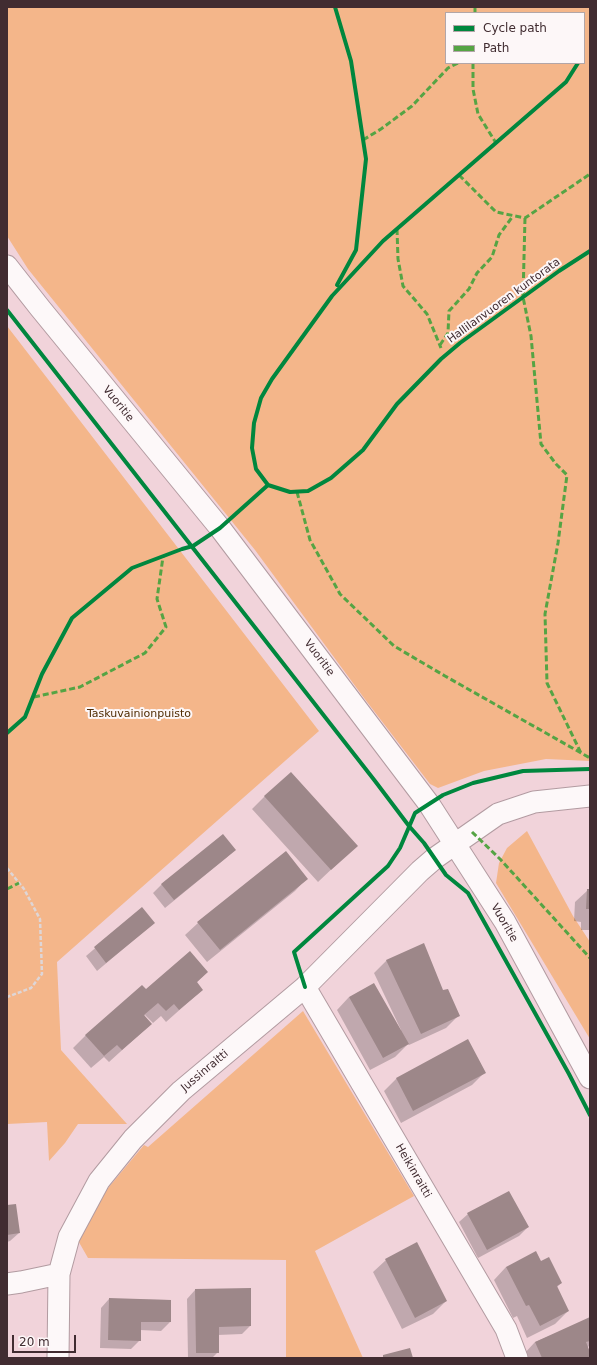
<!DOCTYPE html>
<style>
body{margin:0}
#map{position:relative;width:597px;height:1365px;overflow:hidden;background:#f1d3da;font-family:"DejaVu Sans",sans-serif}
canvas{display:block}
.frame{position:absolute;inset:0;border:8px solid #412c31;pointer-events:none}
.legend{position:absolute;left:445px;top:12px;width:140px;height:52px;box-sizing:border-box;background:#fdf7f8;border:1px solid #b2a6a8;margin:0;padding:5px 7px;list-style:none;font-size:12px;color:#412c31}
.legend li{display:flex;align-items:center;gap:8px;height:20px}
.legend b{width:20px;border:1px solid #b2a6a8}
.scale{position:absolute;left:12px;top:1335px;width:64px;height:18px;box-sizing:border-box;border:2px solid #412c31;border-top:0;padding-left:5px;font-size:12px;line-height:14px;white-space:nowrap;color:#412c31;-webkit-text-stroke:3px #fdf7f8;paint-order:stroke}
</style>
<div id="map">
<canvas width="597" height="1365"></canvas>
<div class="frame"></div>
<ul class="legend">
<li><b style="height:5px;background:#00873e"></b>Cycle path</li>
<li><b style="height:5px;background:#55a444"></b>Path</li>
</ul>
<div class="scale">20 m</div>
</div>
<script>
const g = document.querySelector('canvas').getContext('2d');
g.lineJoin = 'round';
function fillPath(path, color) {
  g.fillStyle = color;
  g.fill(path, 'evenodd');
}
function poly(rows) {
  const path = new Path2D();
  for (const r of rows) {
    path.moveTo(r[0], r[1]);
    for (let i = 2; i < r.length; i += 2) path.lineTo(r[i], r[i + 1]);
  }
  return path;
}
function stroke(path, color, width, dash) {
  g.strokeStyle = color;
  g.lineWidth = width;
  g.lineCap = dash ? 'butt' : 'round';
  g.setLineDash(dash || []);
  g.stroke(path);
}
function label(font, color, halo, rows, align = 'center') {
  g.font = font + ' "DejaVu Sans",sans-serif';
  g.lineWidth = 4;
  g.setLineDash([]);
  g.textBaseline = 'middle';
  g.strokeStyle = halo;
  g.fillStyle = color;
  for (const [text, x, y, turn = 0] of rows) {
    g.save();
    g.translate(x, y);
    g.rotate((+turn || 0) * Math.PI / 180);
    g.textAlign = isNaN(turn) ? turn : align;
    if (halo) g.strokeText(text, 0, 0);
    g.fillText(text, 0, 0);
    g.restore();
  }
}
const green = poly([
 [7,7,590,7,590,761,546,759,484,771,438,788,430,784,364,698,255,550,28,269,7,236],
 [446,13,584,13,584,63,446,63],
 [7,326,319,731,57,962,61,1050,127,1124,78,1124,65,1143,49,1161,47,1122,7,1124],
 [527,831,573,916,590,942,590,1039,496,883,499,863,507,848],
 [303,1011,414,1196,315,1251,363,1358,286,1358,286,1260,88,1258,76,1237,98,1200,144,1145,148,1147]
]);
const shadow = poly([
 [265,796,356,846,318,882,252,809],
 [234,850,226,858,165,908,153,893,162,884],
 [307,878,295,891,207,962,185,935,198,923],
 [588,890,590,890,590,930,581,930,581,922,574,921,575,902],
 [142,908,154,923,97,971,86,956],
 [387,960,458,1016,446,1028,409,1045,408,1044,395,1057,370,1070,337,1010,349,997,400,1030,401,1030,374,973],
 [207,972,196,983,202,990,166,1022,161,1016,153,1023,145,1015,144,1016,151,1024,109,1062,104,1057,91,1068,73,1048,86,1035,146,991],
 [468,1041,485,1072,472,1085,401,1123,384,1091,396,1079],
 [7,1206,19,1233,10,1241,7,1242],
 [468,1214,528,1227,519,1236,478,1258,459,1222],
 [386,1260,446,1301,433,1314,402,1329,373,1272],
 [541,1262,561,1283,556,1288,568,1311,555,1324,527,1338,517,1316,513,1318,494,1280,506,1267],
 [195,1290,250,1326,242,1334,218,1335,218,1352,212,1358,188,1358,187,1299],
 [109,1299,170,1300,170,1322,161,1331,140,1330,140,1340,131,1349,100,1348,101,1308],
 [590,1319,590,1345,587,1348,590,1358,524,1358,523,1355,535,1342]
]);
const building = poly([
 [291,772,358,846,331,870,264,796],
 [223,834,236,850,174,900,161,884],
 [286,851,308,879,220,950,197,922],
 [587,889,590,889,590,909,586,909],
 [142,907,155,923,106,963,94,947],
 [424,943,443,990,448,989,460,1016,421,1034,386,960],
 [190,951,208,972,197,982,203,990,179,1010,174,1004,166,1011,158,1003,144,1015,152,1024,122,1050,117,1045,104,1056,85,1035,142,985,146,989],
 [374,983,409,1044,383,1058,349,997],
 [468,1039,486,1073,413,1111,396,1078],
 [509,1191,529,1227,487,1250,467,1213],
 [16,1204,20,1233,7,1235,7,1205],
 [417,1242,447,1301,415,1318,385,1259],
 [536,1251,541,1261,549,1257,562,1283,557,1286,569,1311,540,1326,529,1305,526,1306,506,1267],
 [251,1288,251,1326,219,1327,219,1353,196,1353,195,1289],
 [109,1298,171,1300,171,1322,141,1322,141,1341,108,1340],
 [590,1317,590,1341,586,1342,590,1352,590,1358,542,1358,535,1342],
 [410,1348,413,1358,383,1358,383,1355]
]);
const path = poly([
 [7,868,24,889,40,919,42,974,31,988,7,997]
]);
const minor = poly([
 [7,266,40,308,220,528,429,804,505,922,590,1078],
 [305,987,506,1329,517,1358],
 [7,1284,21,1282,59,1274],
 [58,1358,59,1274,69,1237,99,1181,133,1139,181,1091,305,987,420,871,435,858,498,814,534,802,590,796]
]);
const quiet = poly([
 [475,13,475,7],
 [473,63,473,89,478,114,496,143],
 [363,140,381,129,412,106,448,68,458,63],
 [459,175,496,212,525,218,590,174],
 [525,218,523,297,531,336,541,444,556,464,567,475,558,543,545,614,547,683,581,753],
 [397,229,398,259,403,286,427,314,441,348],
 [440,345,448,333,449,311,469,289,477,273,492,257,499,235,513,216],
 [297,492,310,540,340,594,394,646,445,676,590,758],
 [34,697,80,687,145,653,166,627,157,599,163,557],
 [472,832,500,859,590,958],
 [7,889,19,883]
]);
const cycleway = poly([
 [335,7,351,61,366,159,356,250,337,285],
 [578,63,566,82,383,241,332,296,272,379,261,398,254,423,252,448,256,469,268,485,290,492,308,491,331,478,363,450,397,404,441,359,460,343,559,271,590,251],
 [7,310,375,781,409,826,424,843,446,875,468,893,569,1074,590,1115],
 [7,733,25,717,42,674,72,618,132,568,182,549,193,546,220,528,268,485],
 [305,987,294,952,388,866,400,848,415,813,443,795,473,783,523,771,590,769]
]);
const streetNames = [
 ["Hallilanvuoren kuntorata",504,301,-36],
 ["Vuoritie",118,404,51],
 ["Vuoritie",319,658,53],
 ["Vuoritie",504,923,60],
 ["Jussinraitti",205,1071,-40],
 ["Heikinraitti",413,1171,60]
];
const parkNames = [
 ["Taskuvainionpuisto",139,714]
];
fillPath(green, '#f4b68a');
fillPath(shadow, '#0003');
fillPath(building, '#9d8789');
stroke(minor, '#b29ba1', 23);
stroke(path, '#ded6d7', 2.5, [4, 2]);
stroke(minor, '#fdf8f9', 21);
stroke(quiet, '#55a444', 3, [6, 3]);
stroke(cycleway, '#00873e', 4);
label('11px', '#412c31', '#fdf7f8', streetNames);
label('11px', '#502c03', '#fdf7f8', parkNames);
</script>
